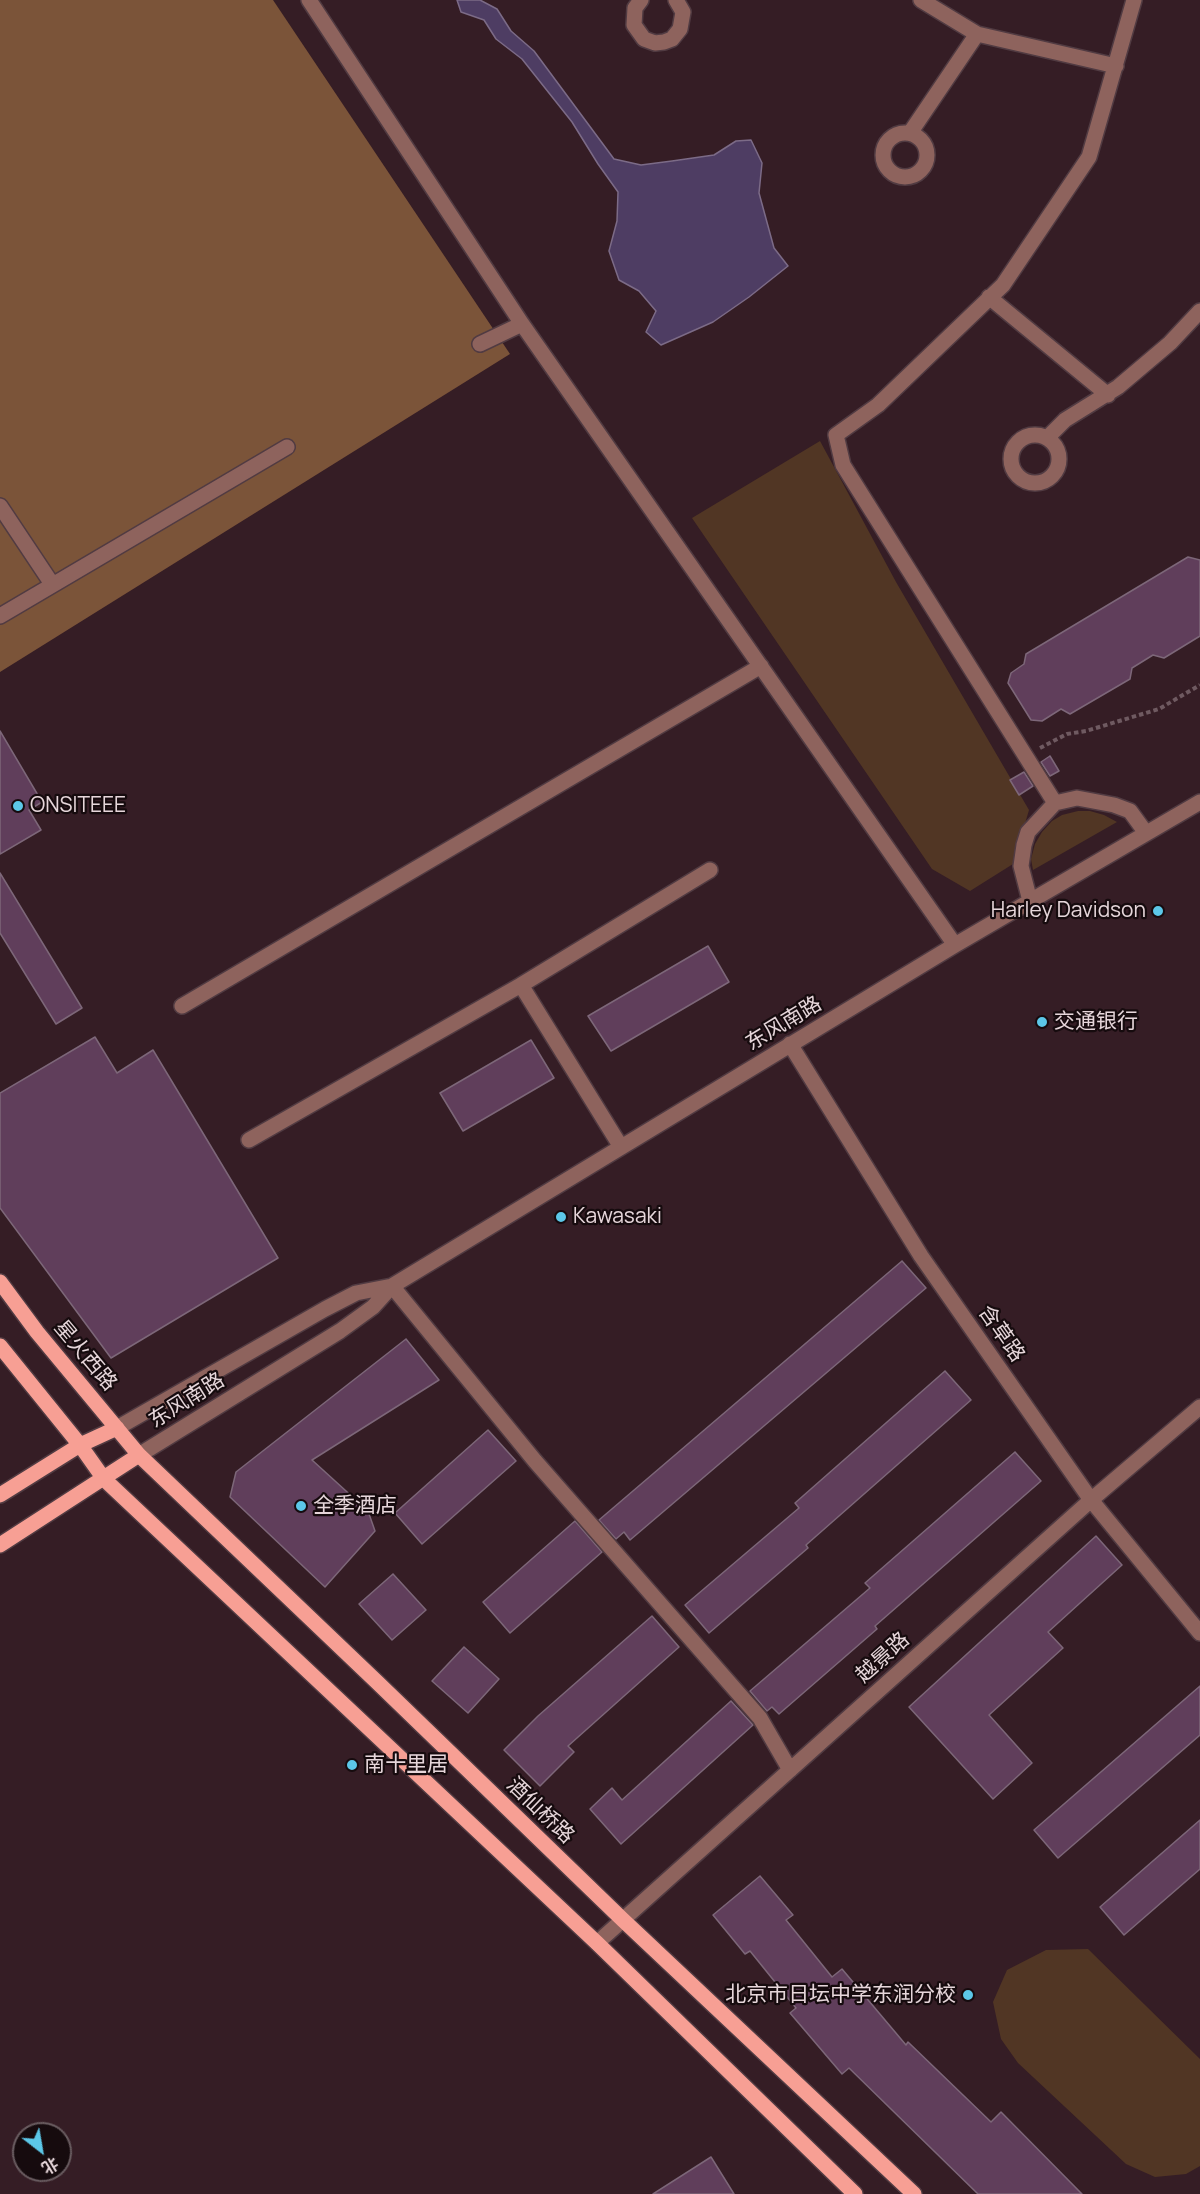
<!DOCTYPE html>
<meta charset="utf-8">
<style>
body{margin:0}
#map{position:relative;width:1200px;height:2194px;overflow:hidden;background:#351d25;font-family:Manrope,"Noto Sans SC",sans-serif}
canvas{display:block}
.north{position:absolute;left:12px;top:2122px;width:60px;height:60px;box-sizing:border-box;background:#160b0e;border:2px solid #695c60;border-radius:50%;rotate:149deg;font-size:16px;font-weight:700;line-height:24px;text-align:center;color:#e6d6da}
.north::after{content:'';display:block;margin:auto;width:21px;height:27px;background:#5cc7e8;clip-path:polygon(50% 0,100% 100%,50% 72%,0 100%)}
</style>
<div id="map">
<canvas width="1200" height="2194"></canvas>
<div class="north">北</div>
</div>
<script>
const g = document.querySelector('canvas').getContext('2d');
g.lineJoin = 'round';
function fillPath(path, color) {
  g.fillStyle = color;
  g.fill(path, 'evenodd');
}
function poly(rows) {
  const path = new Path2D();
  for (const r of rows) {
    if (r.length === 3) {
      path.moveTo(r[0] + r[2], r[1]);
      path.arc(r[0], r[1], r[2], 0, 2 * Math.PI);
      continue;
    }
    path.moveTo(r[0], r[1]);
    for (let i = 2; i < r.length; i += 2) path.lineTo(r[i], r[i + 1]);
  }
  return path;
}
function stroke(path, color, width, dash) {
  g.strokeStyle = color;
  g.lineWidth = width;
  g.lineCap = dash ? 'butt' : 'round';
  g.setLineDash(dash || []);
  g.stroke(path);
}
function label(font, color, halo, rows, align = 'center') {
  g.font = font + ' Manrope,"Noto Sans SC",sans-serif';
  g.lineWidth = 4.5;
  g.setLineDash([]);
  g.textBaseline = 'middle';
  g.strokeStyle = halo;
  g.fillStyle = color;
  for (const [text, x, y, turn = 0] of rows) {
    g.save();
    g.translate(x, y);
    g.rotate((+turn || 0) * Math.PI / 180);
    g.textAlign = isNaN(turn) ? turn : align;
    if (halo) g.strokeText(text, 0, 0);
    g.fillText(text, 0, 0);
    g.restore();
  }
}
const green = poly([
 [820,441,896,582,1029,810,1013,864,970,891,932,869,692,518],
 [1078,811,1090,811,1104,815,1117,822,1033,870,1031,859,1035,844,1042,832,1052,821,1062,815],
 [1088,1949,1200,2059,1200,2166,1186,2174,1155,2177,1126,2164,1018,2063,1001,2039,993,2002,1007,1970,1046,1950]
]);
const forest = poly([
 [0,0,273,0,510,354,0,672]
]);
const water = poly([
 [457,0,480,0,497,9,511,31,534,51,614,159,641,165,672,161,714,155,736,141,751,140,762,163,759,193,774,248,788,266,749,297,713,322,661,345,646,332,656,311,639,291,619,280,609,251,617,221,618,192,598,164,572,122,522,59,496,39,484,20,461,12,457,0]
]);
const building = poly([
 [1188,557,1200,560,1200,636,1164,658,1153,655,1132,668,1130,679,1070,714,1061,709,1042,721,1031,720,1008,683,1011,673,1024,664,1026,654,1188,557],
 [0,731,42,802,29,810,41,830,0,854,0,731],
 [1050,756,1059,771,1050,776,1041,762,1050,756],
 [1024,772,1033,786,1019,795,1010,780,1024,772],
 [0,873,82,1008,56,1024,0,933,0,873],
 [708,946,729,982,611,1051,588,1016,708,946],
 [95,1037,117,1073,153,1050,278,1258,111,1358,0,1208,0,1093,95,1037],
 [531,1040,554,1078,463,1131,440,1093,531,1040],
 [902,1261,926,1288,630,1540,624,1532,616,1539,599,1520,902,1261],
 [406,1339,439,1380,312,1460,368,1511,375,1531,325,1587,230,1497,236,1472,406,1339],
 [945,1371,971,1400,806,1545,808,1548,709,1633,685,1605,799,1508,795,1503,945,1371],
 [488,1430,516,1461,422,1544,395,1513,488,1430],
 [1015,1452,1041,1481,875,1626,877,1629,779,1714,772,1707,767,1711,750,1691,870,1588,865,1583,1015,1452],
 [575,1521,602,1552,510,1633,483,1602,575,1521],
 [1096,1536,1122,1565,1048,1632,1063,1648,989,1715,1032,1763,993,1799,909,1707,1096,1536],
 [393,1574,426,1610,392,1640,359,1604,393,1574],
 [652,1616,679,1647,568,1746,574,1752,540,1786,504,1750,538,1716,652,1616],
 [464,1647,499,1679,468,1713,432,1681,464,1647],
 [1200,1686,1200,1735,1058,1858,1034,1830,1200,1686],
 [731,1701,753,1725,621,1844,590,1809,612,1788,622,1800,731,1701],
 [1200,1820,1200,1869,1124,1935,1100,1907,1200,1820],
 [760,1876,793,1915,786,1920,832,1977,842,1969,906,2045,908,2042,991,2122,1001,2112,1082,2194,978,2194,849,2068,842,2074,790,2013,796,2008,750,1951,745,1954,713,1915,760,1876],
 [711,2157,734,2194,653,2194,711,2157]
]);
const path = poly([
 [1040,748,1067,734,1086,731,1159,709,1200,685]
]);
const minor = poly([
 [309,0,522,324,955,945],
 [641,0,635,8,634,25,644,39,655,43,664,42,672,39,680,29,683,12,676,0],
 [921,0,977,34,1116,66],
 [905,155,22],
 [910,133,977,34],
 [989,297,1108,395],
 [480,344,522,324],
 [1035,459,24],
 [1047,438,1065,420,1118,387,1170,343,1200,311],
 [0,506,52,584],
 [0,616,287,447],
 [1055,803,843,465,836,435,878,405,1003,285,1089,157,1134,0],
 [1030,901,1021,866,1024,845,1028,832,1055,803,1077,798,1114,805,1130,811,1146,833],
 [521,985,621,1147],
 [182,1006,761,666],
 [790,1044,921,1256,1091,1500,1200,1633],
 [249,1140,521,985,710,870],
 [392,1286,535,1461,760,1718,790,1770],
 [117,1428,325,1309,356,1293,392,1286],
 [139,1455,340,1331,373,1307,392,1286,955,945,1200,802],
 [597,1943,1091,1500,1200,1407]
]);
const major = poly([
 [0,1282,37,1332,139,1455,378,1683,623,1920,914,2194],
 [0,1346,80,1445,104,1479,597,1943,855,2194],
 [0,1495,80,1445,117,1428],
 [0,1545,139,1455]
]);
const markers = [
 [18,806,6,"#5cc7e8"],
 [1158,911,6,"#5cc7e8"],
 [1042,1022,6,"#5cc7e8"],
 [561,1217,6,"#5cc7e8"],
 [301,1506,6,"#5cc7e8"],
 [352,1765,6,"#5cc7e8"],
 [968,1995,6,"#5cc7e8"]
];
const poiNames = [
 ["ONSITEEE",30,806],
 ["Harley Davidson",1146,911,"right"],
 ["交通银行",1054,1022],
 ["Kawasaki",573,1217],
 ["全季酒店",313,1506],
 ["南十里居",364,1765],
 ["北京市日坛中学东润分校",956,1995,"right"]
];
const streetNames = [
 ["东风南路",784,1024,-31],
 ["含草路",1001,1334,55],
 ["星火西路",85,1356,50],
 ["东风南路",187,1401,-32],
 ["越景路",883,1658,-42],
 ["酒仙桥路",540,1811,44]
];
fillPath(green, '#513624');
fillPath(forest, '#7b5439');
fillPath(water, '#4e3d63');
stroke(water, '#7c6b87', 1.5);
fillPath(building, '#603e5b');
stroke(building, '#7d6779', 1.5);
stroke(minor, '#513b42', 18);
stroke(major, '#513b42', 18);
stroke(path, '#6f5a61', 4, [4.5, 3]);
stroke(minor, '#8e635d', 15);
stroke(major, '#f79f94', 15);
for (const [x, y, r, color] of markers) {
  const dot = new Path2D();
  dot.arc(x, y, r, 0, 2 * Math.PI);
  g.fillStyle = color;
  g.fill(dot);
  stroke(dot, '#160b0e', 2);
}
label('21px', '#e6d6da', '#160b0e', poiNames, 'left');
label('21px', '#e6d6da', '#160b0e', streetNames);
</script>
